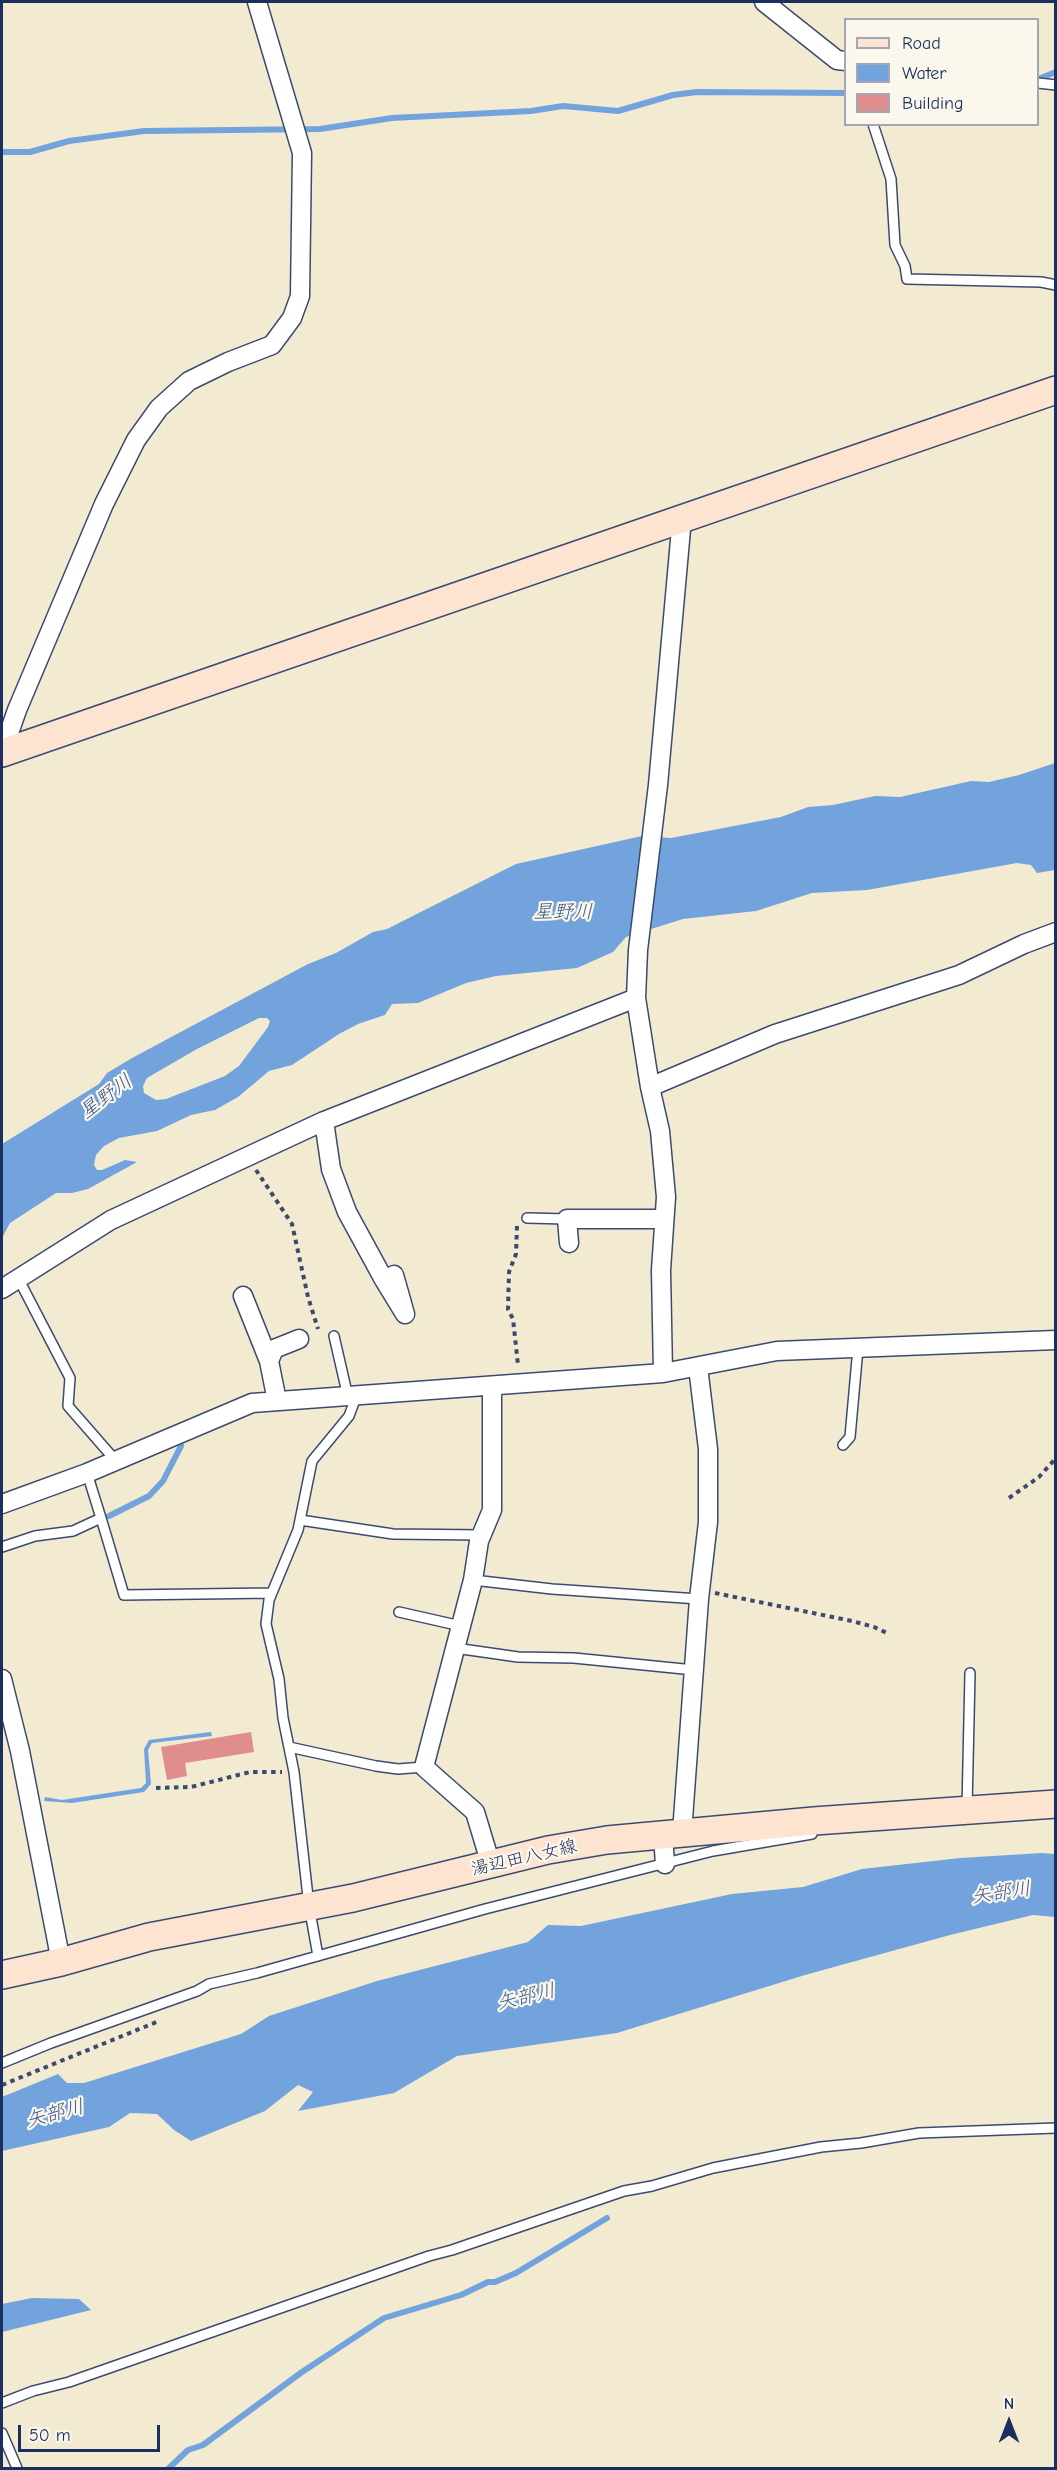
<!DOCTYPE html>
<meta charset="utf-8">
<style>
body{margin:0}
#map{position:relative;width:1057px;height:2470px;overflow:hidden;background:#f3ead2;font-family:"Comic Neue",sans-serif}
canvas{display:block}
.frame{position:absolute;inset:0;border:3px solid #1b2f5e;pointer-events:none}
.legend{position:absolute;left:844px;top:18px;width:195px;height:108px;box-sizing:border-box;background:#fbf7ec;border:2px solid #a1a7b3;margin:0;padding:8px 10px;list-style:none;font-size:18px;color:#1b2f5e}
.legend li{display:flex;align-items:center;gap:12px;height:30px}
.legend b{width:30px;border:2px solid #a1a7b3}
.north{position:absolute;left:979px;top:2392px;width:60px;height:60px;-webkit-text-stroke:4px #fbf7ec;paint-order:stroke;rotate:0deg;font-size:16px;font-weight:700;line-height:24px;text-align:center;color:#1b2f5e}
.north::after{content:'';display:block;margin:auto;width:21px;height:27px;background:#1b2f5e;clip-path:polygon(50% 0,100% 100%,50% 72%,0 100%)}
.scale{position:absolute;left:18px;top:2425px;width:142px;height:27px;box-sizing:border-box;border:3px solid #1b2f5e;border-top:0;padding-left:8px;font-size:18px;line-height:21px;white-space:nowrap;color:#1b2f5e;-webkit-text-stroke:4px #fbf7ec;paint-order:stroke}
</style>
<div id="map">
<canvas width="1057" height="2470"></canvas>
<div class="frame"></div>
<ul class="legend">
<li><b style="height:8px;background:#fde4d1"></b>Road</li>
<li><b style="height:16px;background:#73a3dd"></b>Water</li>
<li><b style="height:16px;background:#df8d8d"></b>Building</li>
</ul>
<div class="north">N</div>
<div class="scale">50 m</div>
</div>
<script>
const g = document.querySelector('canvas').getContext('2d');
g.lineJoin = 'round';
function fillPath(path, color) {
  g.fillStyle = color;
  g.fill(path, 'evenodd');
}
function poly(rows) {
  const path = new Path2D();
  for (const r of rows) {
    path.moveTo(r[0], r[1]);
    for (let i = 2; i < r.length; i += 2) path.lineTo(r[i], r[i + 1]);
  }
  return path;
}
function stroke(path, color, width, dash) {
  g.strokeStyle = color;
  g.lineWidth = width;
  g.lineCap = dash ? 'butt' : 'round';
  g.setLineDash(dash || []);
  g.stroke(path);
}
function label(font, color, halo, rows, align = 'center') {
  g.font = font + ' "Comic Neue","Klee One",sans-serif';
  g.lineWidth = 4.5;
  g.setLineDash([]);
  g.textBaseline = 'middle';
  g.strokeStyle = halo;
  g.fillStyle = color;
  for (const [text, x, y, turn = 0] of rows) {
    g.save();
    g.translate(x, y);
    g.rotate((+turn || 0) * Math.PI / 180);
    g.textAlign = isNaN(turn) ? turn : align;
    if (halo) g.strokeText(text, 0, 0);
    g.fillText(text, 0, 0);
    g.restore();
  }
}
const water = poly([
 [1055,763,1055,870,1037,873,1031,865,1017,863,867,890,812,893,756,911,683,919,626,937,613,952,577,968,496,976,466,983,418,1003,392,1004,385,1015,358,1024,339,1034,292,1065,269,1071,238,1097,215,1110,191,1115,157,1131,119,1138,104,1146,96,1155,94,1165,97,1170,102,1170,125,1160,137,1162,88,1189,72,1193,56,1193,10,1223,2,1238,2,1144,99,1084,107,1073,132,1058,308,964,336,953,373,932,387,929,516,864,642,836,671,838,781,817,808,807,833,805,875,796,900,797,971,781,989,782,1019,775],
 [259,1018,267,1018,270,1021,268,1027,239,1066,225,1076,166,1099,156,1100,144,1093,143,1086,147,1078,197,1049],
 [211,1732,212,1736,152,1743,148,1750,151,1784,144,1792,72,1803,44,1801,45,1797,62,1800,141,1788,146,1783,144,1749,149,1740],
 [1042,1853,1055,1854,1055,1917,1033,1915,950,1935,805,1975,617,2033,457,2056,394,2093,298,2111,313,2092,298,2085,265,2111,191,2141,174,2130,157,2114,130,2113,109,2127,2,2151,2,2097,58,2074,67,2083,84,2083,241,2034,269,2016,377,1981,528,1942,548,1925,581,1926,732,1894,803,1887,862,1869,960,1858],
 [32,2298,79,2299,91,2310,2,2332,2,2304]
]);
const stream = poly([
 [1038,79,1056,72],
 [2,152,30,152,69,141,144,131,320,129,392,118,531,111,563,106,618,111,673,95,697,92,846,93],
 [109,1516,149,1496,163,1481,181,1446],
 [169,2468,188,2450,203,2445,302,2372,384,2318,461,2295,488,2282,495,2282,516,2273,607,2218]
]);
const building = poly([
 [251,1732,254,1752,185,1763,187,1776,167,1780,161,1747]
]);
const path = poly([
 [256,1170,292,1224,308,1297,318,1329],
 [517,1226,516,1254,509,1272,508,1309,513,1319,518,1365],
 [1009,1498,1039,1477,1056,1458],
 [715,1593,852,1621,874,1627,887,1633],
 [156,1788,191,1787,250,1772,282,1772],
 [2,2085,159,2021]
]);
const lane = poly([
 [1038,83,1056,85],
 [873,124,891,179,895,245,905,266,907,279,1041,282,1056,285],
 [527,1218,567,1219],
 [18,1278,70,1378,68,1406,116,1461],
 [334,1336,348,1397],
 [843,1445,850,1437,858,1348],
 [101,1518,124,1595,272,1593],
 [300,1520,393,1534,482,1535],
 [2,1547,35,1536,73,1531,101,1518,87,1473],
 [473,1580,552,1589,699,1599],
 [399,1612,461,1626],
 [455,1648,518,1657,574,1658,694,1670],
 [289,1747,376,1766,398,1769,424,1767],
 [967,1808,970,1673],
 [318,1956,309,1906,294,1772,283,1718,279,1679,266,1624,269,1600,298,1530,312,1461,349,1416,356,1397],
 [2,2063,51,2043,197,1991,209,1984,257,1973,485,1909,713,1851,812,1834],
 [2,2403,33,2391,69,2382,429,2256,452,2250,624,2191,652,2186,713,2168,821,2147,861,2143,919,2133,1056,2128],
 [2,2433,17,2468]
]);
const street = poly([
 [764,2,837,60,846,61],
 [2,753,17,710,104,504,136,440,159,408,189,381,228,362,272,345,292,318,300,296,302,153,257,2],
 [650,1087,775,1034,959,975,1024,944,1056,932],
 [324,1121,331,1169,347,1212,383,1278,405,1314,394,1275],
 [569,1243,567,1219,664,1219],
 [2,1289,111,1220,324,1121,636,998],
 [243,1296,269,1361],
 [663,1373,661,1270,666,1197,660,1131,650,1087,636,998,638,950,658,785,682,518],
 [277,1401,269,1361,274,1349,299,1339],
 [2,1504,87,1473,252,1403,663,1373,777,1351,1056,1340],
 [2,1679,20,1751,61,1962],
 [682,1833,699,1599,708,1522,708,1449,698,1367],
 [663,1835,665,1864],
 [491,1865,475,1812,424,1767,473,1580,479,1541,492,1510,492,1387]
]);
const secondary = poly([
 [2,753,1056,390],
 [2,1975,61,1962,149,1937,353,1898,548,1850,607,1840,814,1821,1056,1804]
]);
const streetNames = [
 ["湯辺田八女線",524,1858,-13]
];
const waterNames = [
 ["星野川",563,912],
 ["星野川",106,1097,-37],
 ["矢部川",1001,1893,-8],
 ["矢部川",526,1997,-13],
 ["矢部川",55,2114,-15]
];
fillPath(water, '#73a3dd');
stroke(stream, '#73a3dd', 6);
fillPath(building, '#df8d8d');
stroke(lane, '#3b4b6f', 12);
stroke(street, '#3b4b6f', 21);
stroke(secondary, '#3b4b6f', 30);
stroke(path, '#3b4b6f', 4, [4.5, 4.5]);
stroke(lane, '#fff', 9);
stroke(street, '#fff', 18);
stroke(secondary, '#fde4d1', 27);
label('18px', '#1b2f5e', '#fbf7ec', streetNames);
label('italic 20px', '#3a588a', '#fbf7ec', waterNames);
</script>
